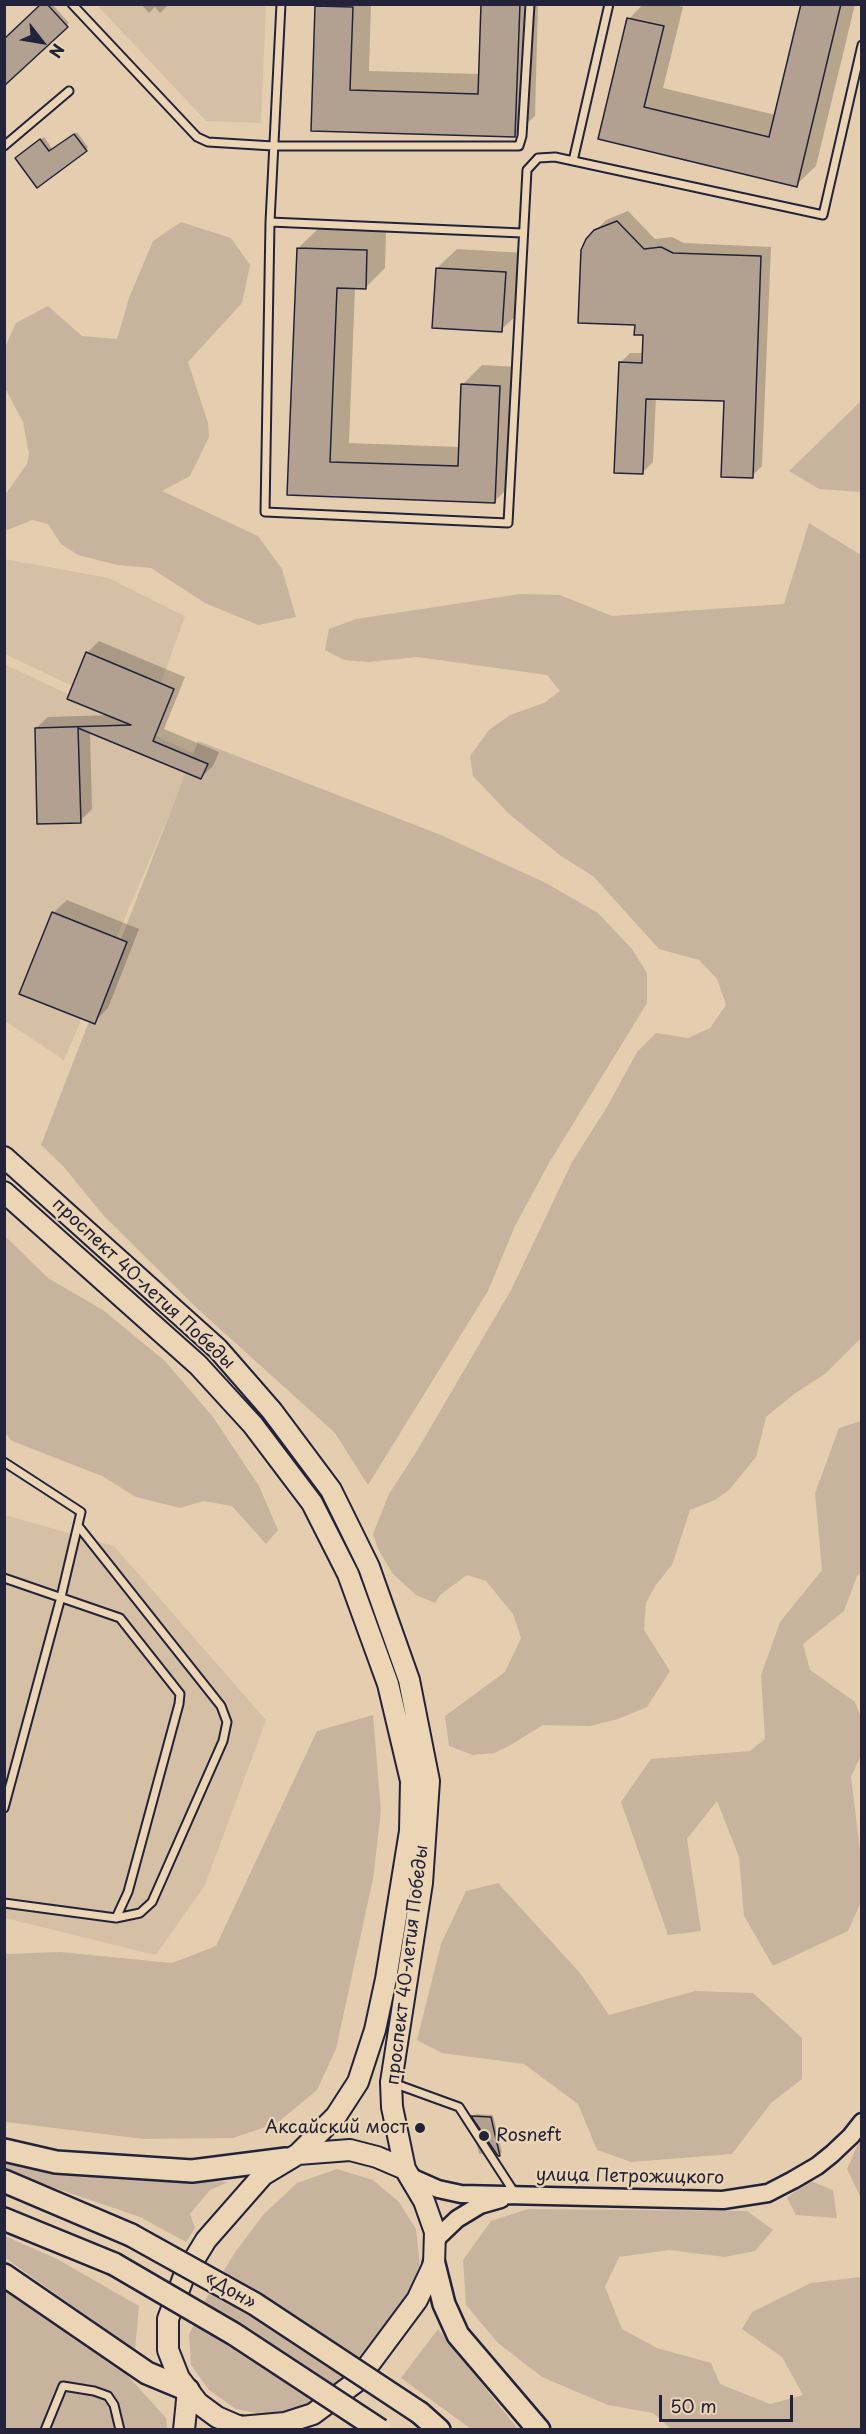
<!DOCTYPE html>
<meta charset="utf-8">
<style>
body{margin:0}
#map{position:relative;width:866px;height:2434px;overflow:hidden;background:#e4ceaf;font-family:"Playpen Sans",sans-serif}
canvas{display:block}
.frame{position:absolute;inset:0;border:6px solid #22223b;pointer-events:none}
.north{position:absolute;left:12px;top:12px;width:60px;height:60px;-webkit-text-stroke:4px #ecd5b4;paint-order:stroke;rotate:121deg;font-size:16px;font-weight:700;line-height:24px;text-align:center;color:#22223b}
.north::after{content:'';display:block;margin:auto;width:21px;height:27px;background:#22223b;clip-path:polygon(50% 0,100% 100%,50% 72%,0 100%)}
.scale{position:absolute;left:659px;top:2395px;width:134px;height:27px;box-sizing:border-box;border:3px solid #22223b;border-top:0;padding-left:8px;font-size:18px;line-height:21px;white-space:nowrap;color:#22223b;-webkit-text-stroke:4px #ecd5b4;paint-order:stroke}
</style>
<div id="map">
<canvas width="866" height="2434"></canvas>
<div class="frame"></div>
<div class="north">N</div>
<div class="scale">50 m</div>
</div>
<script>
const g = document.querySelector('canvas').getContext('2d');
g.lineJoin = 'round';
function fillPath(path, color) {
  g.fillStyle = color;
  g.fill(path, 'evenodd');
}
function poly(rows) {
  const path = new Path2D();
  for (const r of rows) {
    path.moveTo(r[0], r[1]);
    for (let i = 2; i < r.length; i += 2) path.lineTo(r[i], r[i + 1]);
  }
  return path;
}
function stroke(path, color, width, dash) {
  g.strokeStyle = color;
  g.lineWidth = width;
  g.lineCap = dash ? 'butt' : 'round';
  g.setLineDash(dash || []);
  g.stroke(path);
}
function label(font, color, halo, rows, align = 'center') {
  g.font = font + ' "Playpen Sans",sans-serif';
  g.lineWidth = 4.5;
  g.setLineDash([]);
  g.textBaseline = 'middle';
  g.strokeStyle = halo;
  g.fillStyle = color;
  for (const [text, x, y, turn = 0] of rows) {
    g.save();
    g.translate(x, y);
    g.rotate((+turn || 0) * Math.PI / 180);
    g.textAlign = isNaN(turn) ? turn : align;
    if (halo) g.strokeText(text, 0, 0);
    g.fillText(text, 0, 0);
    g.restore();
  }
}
const built = poly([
 [97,5,266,5,261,123,206,121],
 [4,559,109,578,185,616,147,722,5,654],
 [4,664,195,754,64,1060,5,1021],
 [5,1515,114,1546,266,1720,205,1885,156,1955,5,1918]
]);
const green = poly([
 [181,222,231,238,250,265,242,303,188,362,208,423,209,437,190,476,162,491,258,536,282,569,296,617,258,625,205,603,151,568,117,565,78,555,61,544,48,524,32,520,5,531,5,495,27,464,29,454,23,422,5,388,5,347,16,323,48,306,82,336,117,339,129,298,153,241],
 [861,401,861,492,819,489,789,471],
 [809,523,861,555,861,1338,825,1374,794,1394,766,1417,756,1457,729,1490,715,1500,690,1510,672,1565,655,1586,646,1603,644,1630,670,1671,647,1707,618,1719,590,1726,543,1725,509,1746,494,1753,473,1755,449,1746,445,1716,505,1672,521,1638,513,1614,486,1581,467,1575,440,1595,435,1603,416,1595,393,1574,378,1549,373,1534,389,1494,415,1454,511,1290,572,1162,607,1107,637,1052,656,1033,688,1038,710,1028,726,1005,717,979,699,960,659,949,593,876,561,856,509,814,473,776,470,756,489,730,510,715,544,703,560,691,547,675,417,657,369,662,344,660,325,650,329,629,356,619,520,594,560,595,612,616,784,604],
 [198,741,441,835,546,883,598,913,632,949,647,973,647,1003,549,1163,515,1226,488,1291,368,1485,335,1433,198,1309,103,1215,63,1166,41,1145],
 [5,1236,48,1278,103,1310,165,1361,213,1417,259,1486,278,1530,266,1544,232,1506,203,1501,180,1508,136,1497,102,1476,12,1441,5,1433],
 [861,1421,861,1572,857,1576,844,1611,803,1644,810,1670,855,1702,861,1718,861,1755,851,1777,861,1859,861,1902,848,1931,773,1966,744,1916,739,1857,717,1801,687,1839,701,1931,668,1935,621,1802,651,1759,750,1751,765,1739,761,1675,780,1622,822,1570,815,1493,839,1428],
 [373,1715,381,1811,373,1879,336,2049,317,2090,277,2123,233,2138,144,2139,5,2122,5,1954,60,1952,172,1963,216,1946,317,1731],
 [498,1883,580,1973,609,2015,695,1991,753,1993,802,2038,802,2079,771,2103,732,2154,631,2162,597,2150,578,2104,524,2064,442,2053,417,2040,441,1944,466,1891],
 [861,2143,861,2198,847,2169,858,2144],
 [5,2159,79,2173,228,2182,210,2190,190,2214,195,2228,186,2242,140,2217,5,2171],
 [337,2169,373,2180,399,2202,416,2229,420,2265,404,2301,349,2376,316,2406,292,2412,267,2415,236,2409,209,2390,191,2365,189,2335,205,2300,236,2251,263,2215,297,2183],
 [808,2180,833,2190,837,2218,796,2215,787,2198],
 [528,2209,747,2211,773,2230,755,2251,725,2257,669,2250,619,2257,605,2287,622,2329,657,2348,711,2363,720,2384,770,2404,803,2395,782,2357,742,2329,752,2312,811,2283,861,2277,861,2429,671,2429,653,2413,608,2405,542,2377,498,2343,466,2305,463,2260,491,2221],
 [5,2236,57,2259,139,2306,135,2350,5,2258],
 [4,2285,119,2366,166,2418,167,2429,5,2429],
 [438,2329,518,2429,471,2429,401,2378]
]);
const shadow = poly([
 [43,4,52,4,69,23,9,80],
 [141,4,169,4,160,13,155,7,149,13],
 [319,4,371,4,369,71,480,74,482,4,538,4,535,116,515,135,313,129,316,7],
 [643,4,672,4,683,7,663,88,776,115,802,4,855,4,816,166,796,185,600,138,629,19],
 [77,132,88,147,86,150,20,155,44,137,53,150],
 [628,211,655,239,672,237,684,243,771,247,762,466,752,476,725,400,656,397,653,462,643,472,620,363,630,353,644,353,645,334,636,324,595,231,606,220],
 [318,229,386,231,385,268,365,288,355,287,349,443,460,447,462,385,482,365,519,367,515,481,495,501,289,494,298,248],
 [457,249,525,253,521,311,501,330,437,268],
 [99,641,185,677,164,729,219,752,213,766,201,777,90,732,92,809,80,821,36,728,48,717,110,715,87,653],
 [67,900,139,929,108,1008,94,1022,53,913],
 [476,2114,493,2115,502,2152,500,2155,473,2116],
 [477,2139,486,2152,483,2154,479,2154,476,2141]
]);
const building = poly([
 [41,4,47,4,68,27,4,86,4,39,41,4],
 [481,4,520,4,515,137,311,131,315,6,353,7,350,90,478,94,481,4],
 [801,4,841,4,797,187,598,139,627,18,664,26,644,107,769,137,801,4],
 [74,134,87,151,37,188,15,158,40,139,49,151,74,134],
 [617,221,644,249,661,247,673,253,761,256,753,478,721,477,724,401,646,399,643,474,614,473,619,362,642,363,643,335,634,335,635,325,578,323,581,250,586,239,594,230,617,221],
 [297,248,367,250,366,289,337,288,330,462,458,466,461,384,500,386,495,503,287,495,297,248],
 [436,268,506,272,502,332,432,328,436,268],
 [86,652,174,689,153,741,208,764,201,779,78,728,81,823,37,824,35,728,131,725,67,699,86,652],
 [52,912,127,942,95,1024,19,994,52,912],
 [471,2116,491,2117,500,2156,498,2156,471,2116]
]);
const service = poly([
 [72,4,197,137,208,142,273,146,519,146,522,136,530,4],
 [281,4,270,222,265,512,508,523,527,170,538,158,555,157,823,215,862,45],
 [4,146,69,91],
 [573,161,609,4],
 [270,222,522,233],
 [4,1462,81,1512,61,1597,4,1808],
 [4,1578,120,1618,180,1694,179,1704,128,1892,116,1918],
 [4,1903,116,1918,140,1913,152,1902,223,1741,227,1722,221,1706,79,1527],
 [393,2083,459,2107,514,2192],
 [45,2430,63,2386,94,2391,108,2396,114,2405,120,2430]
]);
const tertiary = poly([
 [411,2177,438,2189,461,2194,723,2200,768,2193,793,2180,817,2166,832,2154,851,2136,862,2122],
 [435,2240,457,2219,480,2205,501,2199]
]);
const secondary = poly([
 [4,1157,218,1349,272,1411,331,1490,369,1567,409,1680,429,1781,422,1883,391,2082,392,2107,405,2169],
 [4,1192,198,1365,253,1425,312,1503,348,1574,388,1684,411,1781,410,1831,386,1979,375,2030,358,2082,336,2116,298,2154,263,2175,206,2240,184,2276,168,2319,168,2350,179,2378,198,2403,217,2417,240,2427,285,2423,313,2414,356,2382,417,2300,434,2264,435,2232,424,2201,405,2169,377,2157,350,2150,298,2154],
 [184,2430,188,2390]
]);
const primary = poly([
 [4,2150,56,2162,192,2171,286,2159],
 [4,2181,131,2235],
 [4,2219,114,2264],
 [434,2264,444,2304,458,2335,539,2430],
 [4,2275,147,2373,188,2390],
 [420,2413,439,2430],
 [240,2427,243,2430]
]);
const primaryBridge = poly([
 [131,2235,255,2304,420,2413],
 [114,2264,234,2334,380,2430]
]);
const markers = [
 [420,2128,6,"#22223b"],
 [484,2136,6,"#22223b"]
];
const streetNames = [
 ["проспект 40-летия Победы",143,1284,43],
 ["проспект 40-летия Победы",408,1965,-83],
 ["улица Петрожицкого",630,2177,1],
 ["«Дон»",230,2291,30]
];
const poiNames = [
 ["Аксайский мост",408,2128],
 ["Rosneft",496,2136,"left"]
];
fillPath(built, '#d5c0a6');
fillPath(green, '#c8b49e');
fillPath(shadow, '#0003');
fillPath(building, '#b2a091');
stroke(building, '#22223b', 1.5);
stroke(service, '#22223b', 11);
stroke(tertiary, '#22223b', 21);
stroke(secondary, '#22223b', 24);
stroke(primary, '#22223b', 26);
stroke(service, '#ecd5b4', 7);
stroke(tertiary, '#ecd5b4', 16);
stroke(secondary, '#ecd5b4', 20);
stroke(primary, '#ecd5b4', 21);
stroke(primaryBridge, '#22223b', 26, []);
stroke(primaryBridge, '#ecd5b4', 21);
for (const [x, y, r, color] of markers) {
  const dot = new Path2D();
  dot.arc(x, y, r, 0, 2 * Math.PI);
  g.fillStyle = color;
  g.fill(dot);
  stroke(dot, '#ecd5b4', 2);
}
label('18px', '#22223b', '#ecd5b4', streetNames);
label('18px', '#22223b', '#ecd5b4', poiNames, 'right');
</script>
